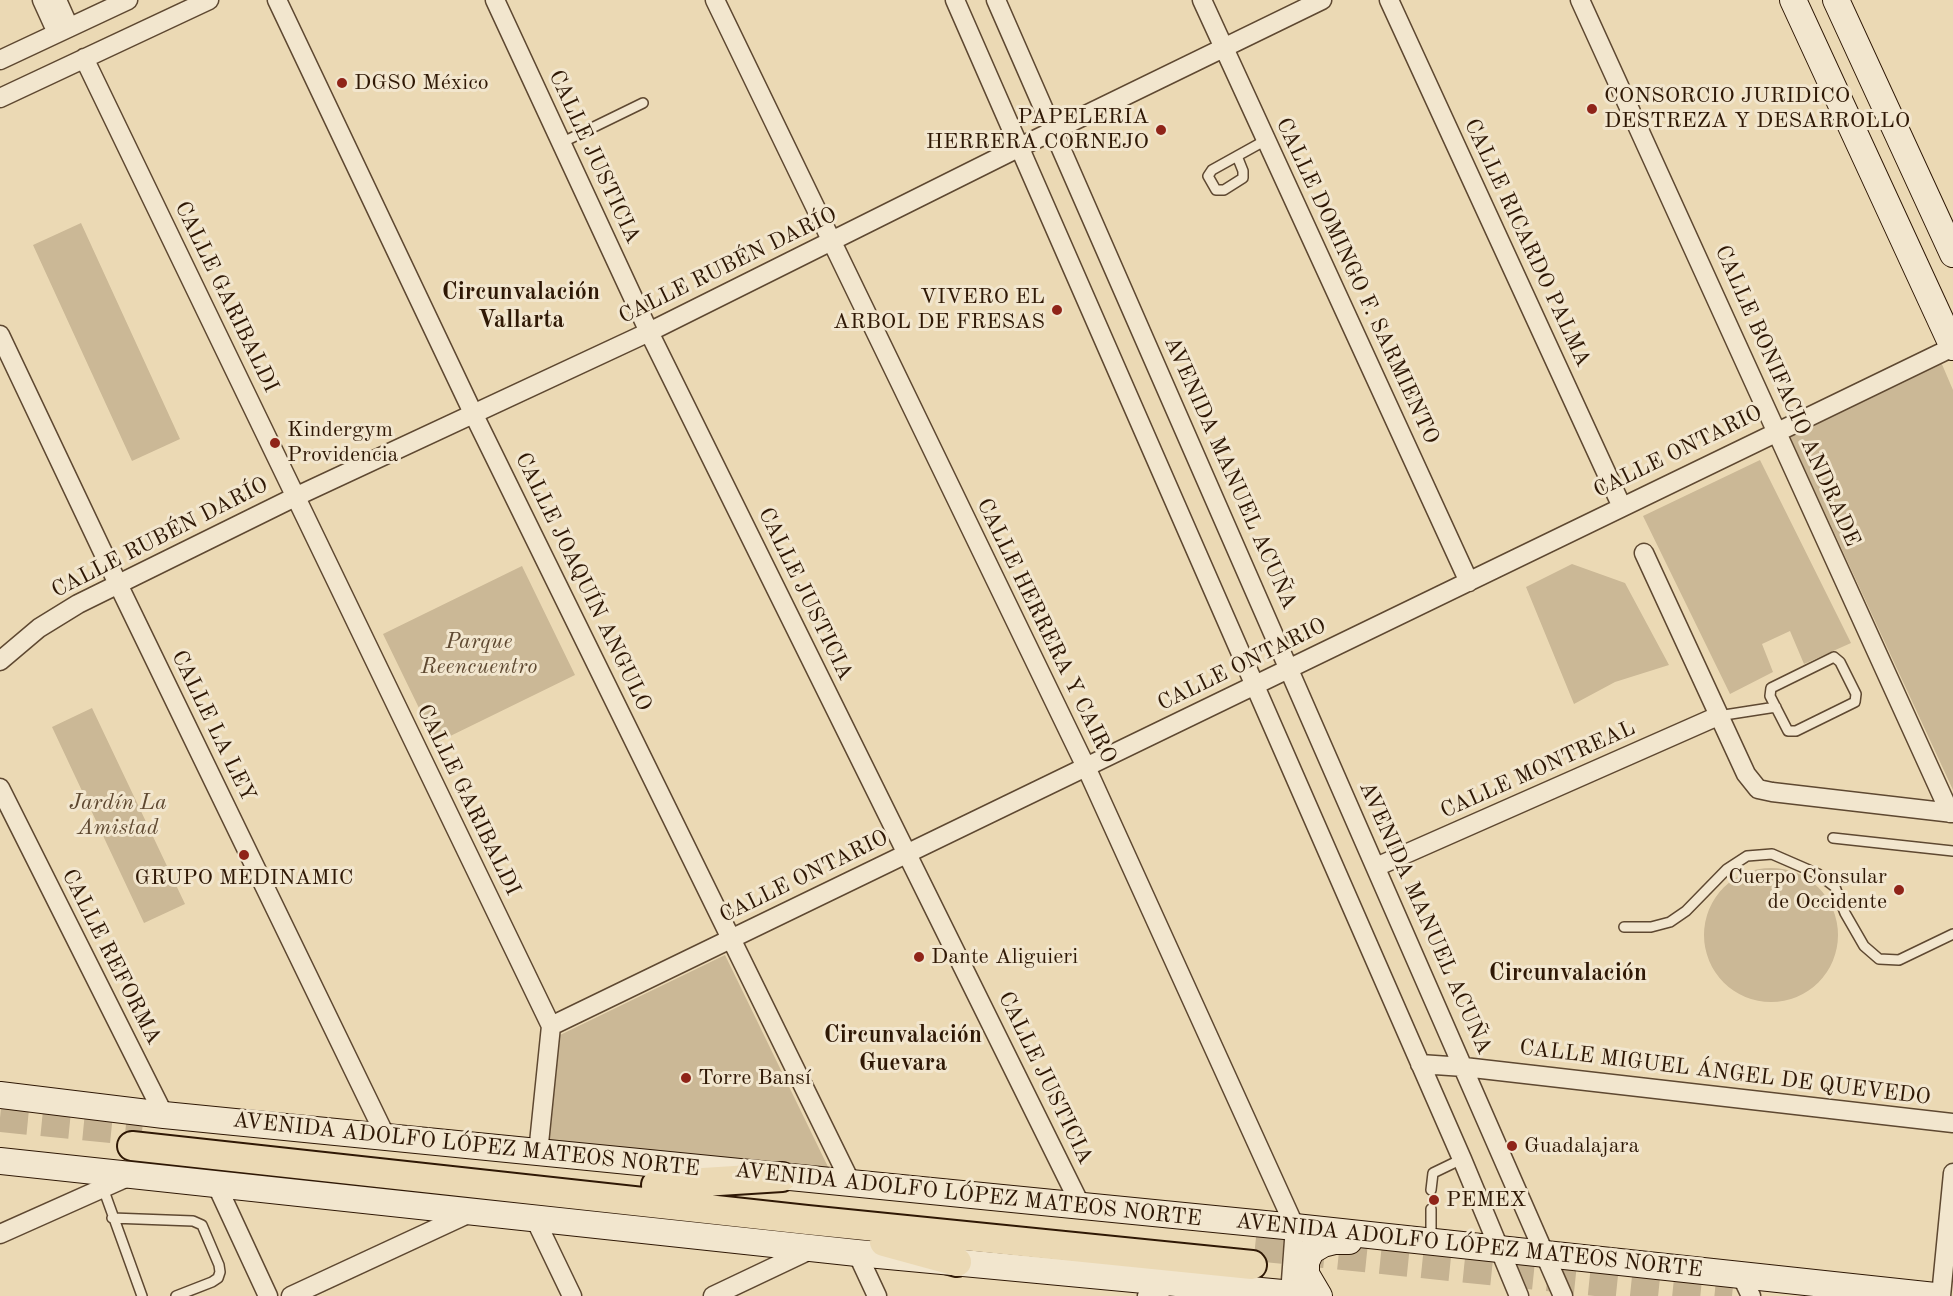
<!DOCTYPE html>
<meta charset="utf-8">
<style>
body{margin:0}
canvas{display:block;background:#ebd9b4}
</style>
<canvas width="1953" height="1296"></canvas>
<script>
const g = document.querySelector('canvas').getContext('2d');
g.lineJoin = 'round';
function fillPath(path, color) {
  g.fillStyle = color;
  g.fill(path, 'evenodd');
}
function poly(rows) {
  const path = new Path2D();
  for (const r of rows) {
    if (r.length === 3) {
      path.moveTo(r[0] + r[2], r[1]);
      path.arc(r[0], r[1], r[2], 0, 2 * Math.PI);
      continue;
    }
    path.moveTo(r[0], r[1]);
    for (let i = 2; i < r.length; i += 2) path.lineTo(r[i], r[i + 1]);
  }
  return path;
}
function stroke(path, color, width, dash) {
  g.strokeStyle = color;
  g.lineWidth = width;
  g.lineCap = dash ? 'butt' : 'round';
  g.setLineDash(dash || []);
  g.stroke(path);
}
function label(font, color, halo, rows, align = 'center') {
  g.font = font + ' "Old Standard TT",serif';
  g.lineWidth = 6;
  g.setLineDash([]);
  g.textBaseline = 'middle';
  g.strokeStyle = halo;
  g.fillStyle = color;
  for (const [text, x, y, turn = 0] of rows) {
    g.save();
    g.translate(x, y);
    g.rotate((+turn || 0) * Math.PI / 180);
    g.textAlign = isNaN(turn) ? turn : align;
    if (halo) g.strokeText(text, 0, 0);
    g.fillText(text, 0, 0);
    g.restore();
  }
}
const green = poly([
 [81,223,180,439,132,461,33,245],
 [1941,362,1953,390,1953,790,1790,437],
 [1760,460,1851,643,1804,664,1790,631,1762,644,1773,672,1730,694,1643,516],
 [1572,564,1625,583,1669,665,1615,682,1574,704,1526,587],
 [522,566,575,675,436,743,383,634],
 [92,708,185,904,144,923,52,727],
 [1771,935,67],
 [725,955,830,1171,549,1144,560,1035]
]);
const primaryTunnel = poly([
 [0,1118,142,1132],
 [1255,1247,1732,1296]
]);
const lane = poly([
 [561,143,643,103],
 [1237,156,1243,171,1243,178,1224,190,1216,190,1208,176,1212,170,1266,140],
 [1834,657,1840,662,1856,694,1855,702,1796,731,1788,731,1770,696,1771,688,1834,657],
 [1718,716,1776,707],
 [1833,838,1953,851],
 [1624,927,1651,927,1670,922,1686,911,1727,869,1747,856,1772,854,1818,874,1835,887,1845,913,1864,946,1879,959,1899,960,1953,934],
 [103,1188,142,1296],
 [1431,1190,1433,1173,1462,1159],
 [1431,1209,1431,1240],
 [112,1218,193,1221,202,1225,219,1265,220,1272,218,1278,212,1282,176,1296]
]);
const street = poly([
 [42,0,57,33],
 [57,0,69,27],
 [277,0,473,413,851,1183],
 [495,0,649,332,1081,1206],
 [715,0,1086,767,1295,1227,1290,1294],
 [955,0,1462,1159,1519,1296],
 [996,0,1563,1296],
 [1202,0,1469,582],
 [1389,0,1622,507],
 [1580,0,1950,813],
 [84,58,551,1026,538,1153],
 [0,60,128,0],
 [0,98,209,0],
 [0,335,118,584,386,1137],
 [1644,553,1746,774,1758,789,1772,792,1953,813],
 [0,661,39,628,78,604,295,497,649,332,1020,147,1322,0],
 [0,788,164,1115],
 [1376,867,1718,716],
 [551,1026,1953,347],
 [1420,1064,1464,1067,1953,1123],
 [217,1186,268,1296],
 [535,1219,572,1296],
 [0,1234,130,1176],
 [857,1253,877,1296],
 [1741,1275,1751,1296],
 [291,1296,472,1212],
 [713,1296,812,1249],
 [1147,1296,1172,1284],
 [1941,1296,1953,1173]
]);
const secondary = poly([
 [1793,0,1953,347],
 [1836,0,1953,254],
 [0,1095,164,1115,1295,1227,1935,1296],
 [0,1161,857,1253,1314,1296],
 [1319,1296,1306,1274,1306,1262,1311,1251,1323,1244,1335,1241,1349,1241]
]);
const primary = poly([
 [132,1146,807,1220,1252,1265],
 [656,1185,782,1177],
 [884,1242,957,1262]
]);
const markers = [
 [342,83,6,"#8f2418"],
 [1592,109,6,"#8f2418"],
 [1161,130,6,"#8f2418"],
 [1057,310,6,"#8f2418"],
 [275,443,6,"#8f2418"],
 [244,855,6,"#8f2418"],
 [1899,890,6,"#8f2418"],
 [919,957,6,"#8f2418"],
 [686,1078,6,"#8f2418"],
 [1512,1146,6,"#8f2418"],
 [1434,1200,6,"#8f2418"]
];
const poiNames = [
 ["DGSO México",354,83],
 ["CONSORCIO JURIDICO",1604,96],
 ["DESTREZA Y DESARROLLO",1604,121],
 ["PAPELERIA",1149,117,"right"],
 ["HERRERA CORNEJO",1149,142,"right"],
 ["VIVERO EL",1045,297,"right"],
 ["ARBOL DE FRESAS",1045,322,"right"],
 ["Kindergym",287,430],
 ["Providencia",287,455],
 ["Cuerpo Consular",1887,877,"right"],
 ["de Occidente",1887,902,"right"],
 ["GRUPO MEDINAMIC",244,878,"center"],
 ["Dante Aliguieri",931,957],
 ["Torre Bansí",698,1078],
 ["Guadalajara",1524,1146],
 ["PEMEX",1446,1200]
];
const streetNames = [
 ["CALLE JUSTICIA",594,157,65],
 ["CALLE RICARDO PALMA",1527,243,65],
 ["CALLE RUBÉN DARÍO",728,266,-26],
 ["CALLE DOMINGO F. SARMIENTO",1357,281,65],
 ["CALLE GARIBALDI",226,297,64],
 ["CALLE BONIFACIO ANDRADE",1787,396,66],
 ["CALLE ONTARIO",1678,452,-26],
 ["AVENIDA MANUEL ACUÑA",1230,473,66],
 ["CALLE RUBÉN DARÍO",160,538,-27],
 ["CALLE JOAQUÍN ANGULO",583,582,64],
 ["CALLE JUSTICIA",805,594,64],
 ["CALLE HERRERA Y CAIRO",1046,631,64],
 ["CALLE ONTARIO",1242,665,-26],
 ["CALLE LA LEY",213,726,64],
 ["CALLE MONTREAL",1538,770,-24],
 ["CALLE GARIBALDI",468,800,64],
 ["CALLE ONTARIO",804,877,-26],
 ["AVENIDA MANUEL ACUÑA",1425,918,66],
 ["CALLE REFORMA",111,957,63],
 ["CALLE MIGUEL ÁNGEL DE QUEVEDO",1725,1073,7],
 ["CALLE JUSTICIA",1045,1078,64],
 ["AVENIDA ADOLFO LÓPEZ MATEOS NORTE",466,1145,6],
 ["AVENIDA ADOLFO LÓPEZ MATEOS NORTE",968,1195,6],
 ["AVENIDA ADOLFO LÓPEZ MATEOS NORTE",1469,1246,6]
];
const parkNames = [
 ["Parque",479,642],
 ["Reencuentro",479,667],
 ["Jardín La",118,803],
 ["Amistad",118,828]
];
const neighbourhoodNames = [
 ["Circunvalación",521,293],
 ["Vallarta",521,321],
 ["Circunvalación",1568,974],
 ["Circunvalación",903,1036],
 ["Guevara",903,1064]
];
fillPath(green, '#cbb896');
stroke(primaryTunnel, '#c5b291', 28, [28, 14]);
stroke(lane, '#5e4831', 12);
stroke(street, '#5e4831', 21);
stroke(secondary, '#2f1805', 28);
stroke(primary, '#2f1805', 32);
stroke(lane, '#f2e6ce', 9);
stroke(street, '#f2e6ce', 18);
stroke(secondary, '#f2e6ce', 26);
stroke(primary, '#ebd9b4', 28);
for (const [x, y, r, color] of markers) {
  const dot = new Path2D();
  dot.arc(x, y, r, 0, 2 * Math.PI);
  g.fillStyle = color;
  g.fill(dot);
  stroke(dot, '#f2e6ce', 2);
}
label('22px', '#2f1805', '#f2e6ce', poiNames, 'left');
label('22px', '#2f1805', '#f2e6ce', streetNames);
label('italic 22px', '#5e4830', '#f2e6ce', parkNames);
label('bold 24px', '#2f1805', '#f2e6ce', neighbourhoodNames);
</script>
